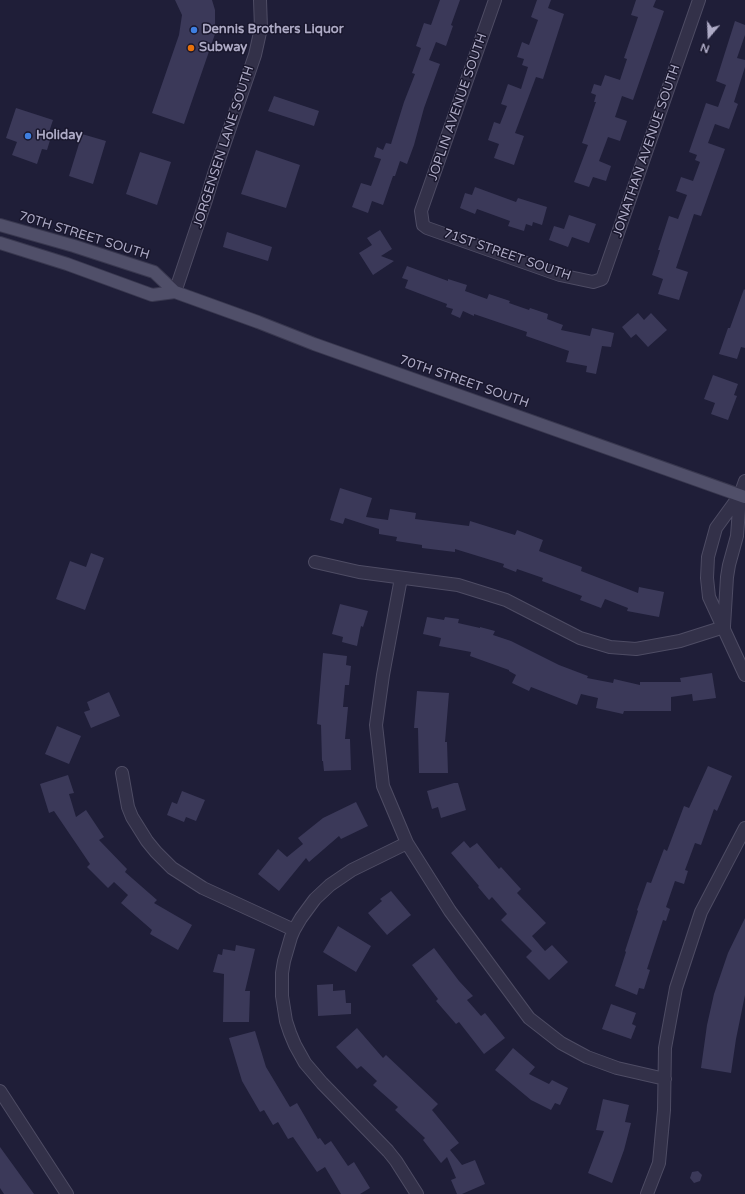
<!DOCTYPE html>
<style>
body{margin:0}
#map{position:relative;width:745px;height:1194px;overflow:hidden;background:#1f1e38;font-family:"Varela Round",sans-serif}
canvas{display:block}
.north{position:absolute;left:689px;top:16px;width:40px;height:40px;-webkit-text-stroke:3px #19172d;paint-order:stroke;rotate:199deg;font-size:11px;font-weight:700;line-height:16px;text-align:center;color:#aeabc6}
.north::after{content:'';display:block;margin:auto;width:14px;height:18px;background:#aeabc6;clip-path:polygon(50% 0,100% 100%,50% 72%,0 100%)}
</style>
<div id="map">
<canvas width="745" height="1194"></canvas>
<div class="north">N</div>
</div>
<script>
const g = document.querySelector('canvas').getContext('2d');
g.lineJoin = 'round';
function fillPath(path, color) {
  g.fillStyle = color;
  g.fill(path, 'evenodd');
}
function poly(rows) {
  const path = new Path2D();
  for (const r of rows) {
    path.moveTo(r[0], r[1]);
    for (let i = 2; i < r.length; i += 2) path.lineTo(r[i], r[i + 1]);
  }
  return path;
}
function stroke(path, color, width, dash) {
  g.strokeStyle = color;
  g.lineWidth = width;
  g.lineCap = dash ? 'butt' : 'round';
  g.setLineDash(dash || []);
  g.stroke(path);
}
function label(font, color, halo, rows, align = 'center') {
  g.font = font + ' "Varela Round",sans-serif';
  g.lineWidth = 3;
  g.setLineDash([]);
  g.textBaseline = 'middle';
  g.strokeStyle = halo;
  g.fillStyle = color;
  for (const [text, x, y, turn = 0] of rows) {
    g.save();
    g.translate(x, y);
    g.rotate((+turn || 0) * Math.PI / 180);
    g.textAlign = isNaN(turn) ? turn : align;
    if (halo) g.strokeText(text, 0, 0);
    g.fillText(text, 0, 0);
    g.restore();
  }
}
const building = poly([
 [175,0,212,0,215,10,215,34,184,124,152,113,179,35,182,15],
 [440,0,460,0,451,25,453,26,446,46,436,42,429,60,440,64,424,108,414,145,407,164,400,161,395,176,393,176,383,205,372,201,368,213,352,207,361,183,371,186,381,159,374,157,377,147,383,150,386,143,391,144,404,102,415,74,412,73,421,48,416,46,424,23,431,25],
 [537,0,551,0,548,8,564,14,543,79,536,77,515,133,524,136,514,165,494,158,499,144,488,140,494,122,500,124,507,106,501,104,508,84,521,89,528,67,522,65,524,59,517,57,522,42,529,45,538,20,531,17],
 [636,0,656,0,653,7,664,11,633,100,622,96,615,117,627,121,620,141,608,137,599,161,611,166,606,181,593,177,589,187,574,182,588,145,582,143,596,102,594,102,596,95,591,93,594,84,601,86,605,75,620,80,627,59,624,58,638,17,631,15],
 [735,21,745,25,745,35,737,58,745,60,745,67,734,102,738,104,729,129,715,124,708,143,725,149,701,216,694,214,676,268,688,272,679,300,658,294,663,279,652,275,660,250,658,250,669,216,678,219,687,195,676,191,681,177,693,181,700,162,695,160,697,155,689,152,706,103,718,107,726,85,716,81],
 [274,96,319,111,314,126,268,111],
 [16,108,53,120,48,135,51,137,47,150,42,149,37,164,12,155,17,142,6,138],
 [82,134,106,141,93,184,69,176],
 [256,150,300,165,286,208,241,194],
 [140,152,171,162,157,205,126,194],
 [475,187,516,202,518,198,547,207,542,225,533,222,532,226,526,224,524,231,508,226,510,221,477,209,475,214,460,208,465,193,472,195],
 [569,215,596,224,589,243,572,237,568,247,549,240,554,226,564,229],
 [380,230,392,249,381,256,394,261,373,275,359,253,372,245,367,238],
 [227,232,272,247,268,261,223,247],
 [407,266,448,281,448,279,467,285,465,291,487,299,489,294,510,301,509,303,529,310,530,308,548,314,547,319,563,325,561,330,590,336,592,328,614,333,611,347,602,346,596,374,586,372,587,366,566,362,569,351,526,336,527,332,474,314,474,316,463,311,460,318,451,314,453,309,446,307,447,304,405,288,408,280,402,278],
 [744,289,745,290,745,348,741,347,737,359,719,354,728,328,730,328],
 [638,313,644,320,651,313,667,330,648,347,636,334,631,338,622,327],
 [713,375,738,384,734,395,737,396,728,420,711,414,715,403,704,399],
 [340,488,372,498,366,517,388,520,390,509,416,513,415,519,469,526,470,521,515,535,517,530,543,540,539,551,582,567,581,571,638,593,639,587,664,592,659,617,627,611,628,608,605,599,601,608,580,600,582,596,542,581,543,578,517,569,516,572,503,567,504,564,455,549,455,552,422,548,422,545,396,541,397,537,379,534,379,529,345,518,343,524,330,520],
 [91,553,104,558,85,610,56,599,70,561,86,567],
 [340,604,368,611,363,627,361,626,357,646,342,642,343,637,332,634],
 [427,617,444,620,445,617,459,619,458,623,480,628,480,627,495,631,493,635,511,641,559,665,588,676,587,678,613,683,614,679,640,685,640,682,681,682,680,678,712,673,716,698,693,701,692,694,671,697,671,711,624,711,623,714,596,708,598,698,581,694,577,705,531,687,529,691,512,683,516,675,509,671,509,670,470,656,471,652,439,646,441,638,423,634],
 [323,653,347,656,346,665,351,666,349,685,345,685,343,707,348,707,345,739,350,739,351,770,324,771,323,761,322,761,321,725,317,724],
 [417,691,449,693,445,742,447,742,448,773,419,773,418,728,414,728],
 [109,692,120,716,91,728,84,712,90,710,87,702],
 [57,726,81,736,69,764,45,754],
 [708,766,732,776,717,811,714,809,701,845,695,843,685,870,688,871,684,884,675,881,666,907,670,909,666,921,663,920,647,969,650,970,644,989,639,988,637,995,615,986,626,952,625,951,638,911,637,910,647,882,651,883,664,849,667,851,684,806,689,808],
 [68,775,74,793,69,794,76,817,86,810,104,837,99,840,127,869,125,872,157,900,154,903,192,925,178,950,150,934,152,930,121,903,128,895,114,882,108,888,87,867,90,864,54,811,49,813,40,784],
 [454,783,458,783,466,810,441,818,438,807,432,809,427,791],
 [182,791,205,800,196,821,186,817,184,822,167,815,172,802,177,804],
 [356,802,368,826,341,839,339,836,309,862,306,858,279,891,258,874,278,849,287,857,303,844,298,838,323,818],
 [464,841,470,848,477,843,499,869,501,867,521,889,517,893,546,923,532,936,545,951,552,945,568,962,549,980,526,957,532,951,501,920,507,914,492,897,489,900,478,887,479,886,451,853],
 [391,891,411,915,387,935,368,913,382,901,380,899],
 [745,918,745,995,736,1039,731,1073,701,1068,707,1025,714,994,728,953],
 [338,926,371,946,356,972,323,952],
 [236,945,255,949,245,991,250,991,249,1022,223,1022,224,974,213,972,218,954,222,955,223,949,235,951],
 [434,948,459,981,473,996,467,1000,481,1016,485,1013,505,1038,484,1054,459,1022,456,1024,436,1001,438,999,412,965],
 [333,984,333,991,345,990,346,1003,351,1003,351,1014,318,1016,317,985],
 [611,1004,636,1013,632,1024,636,1026,631,1039,602,1029],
 [357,1028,383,1058,386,1055,438,1104,432,1110,459,1143,450,1150,462,1165,475,1160,485,1184,462,1194,457,1194,451,1180,456,1178,447,1157,441,1163,423,1140,425,1138,395,1110,398,1107,373,1085,377,1081,361,1066,357,1069,336,1047],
 [255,1031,266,1067,290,1107,297,1103,318,1139,320,1138,325,1145,331,1141,348,1166,354,1162,370,1188,360,1194,341,1194,325,1167,317,1172,293,1137,288,1139,278,1122,273,1125,264,1110,260,1112,242,1081,229,1038],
 [513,1048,535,1067,529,1074,549,1084,552,1080,568,1088,560,1105,555,1103,551,1110,531,1100,495,1070],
 [603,1099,629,1105,625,1122,631,1123,624,1150,612,1183,588,1173,604,1131,596,1130],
 [0,1147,34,1194,4,1194,0,1188],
 [698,1171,702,1175,700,1181,694,1183,690,1178,692,1172]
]);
const minor = poly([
 [495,0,421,211,423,225,427,228,560,275,593,282,602,279,699,0],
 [175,292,206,200,214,174,255,55,261,28,260,0],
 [740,495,716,528,708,557,707,578,709,597,745,675],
 [315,562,359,572,458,585,506,600,580,638,610,647,636,649,680,641,724,627],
 [401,578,383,675,376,725,383,786,407,843,450,911,529,1018,561,1043,587,1057,617,1068,665,1079],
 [724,626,727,577,729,565,737,536,740,495,745,481],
 [122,773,128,807,132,817,147,841,156,852,172,868,203,888,294,930],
 [407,843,352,870,330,885,315,899,301,918,294,930,291,937,284,961,282,973,282,996,286,1021,290,1033,295,1045,305,1063,322,1083,388,1151,396,1161,417,1194],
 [0,1091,67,1194],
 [647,1194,659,1163,664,1110,665,1048,676,988,701,912,745,828]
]);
const major = poly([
 [0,225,74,246,154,272,175,292,258,322,314,344,745,497],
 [0,243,67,264,152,295,175,292]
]);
const markers = [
 [194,30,4,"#3f7fe0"],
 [191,48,4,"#e8710a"],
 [28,136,4,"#3f7fe0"]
];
const poiNames = [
 ["Dennis Brothers Liquor",202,30],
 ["Subway",199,48],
 ["Holiday",36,136]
];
const streetNames = [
 ["JOPLIN AVENUE SOUTH",458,107,-71],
 ["JORGENSEN LANE SOUTH",224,147,-72],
 ["JONATHAN AVENUE SOUTH",647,151,-71],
 ["70TH STREET SOUTH",84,236,17],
 ["71ST STREET SOUTH",507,255,19],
 ["70TH STREET SOUTH",464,382,19]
];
fillPath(building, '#3b3959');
stroke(minor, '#4e4c64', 14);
stroke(major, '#39384f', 14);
stroke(minor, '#333149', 12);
stroke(major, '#504f69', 12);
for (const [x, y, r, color] of markers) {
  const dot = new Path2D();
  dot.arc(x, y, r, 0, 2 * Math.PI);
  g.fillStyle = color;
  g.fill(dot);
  stroke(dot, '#19172d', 1.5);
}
label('bold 13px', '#aeabc6', '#19172d', poiNames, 'left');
label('13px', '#aeabc6', '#19172d', streetNames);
</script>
